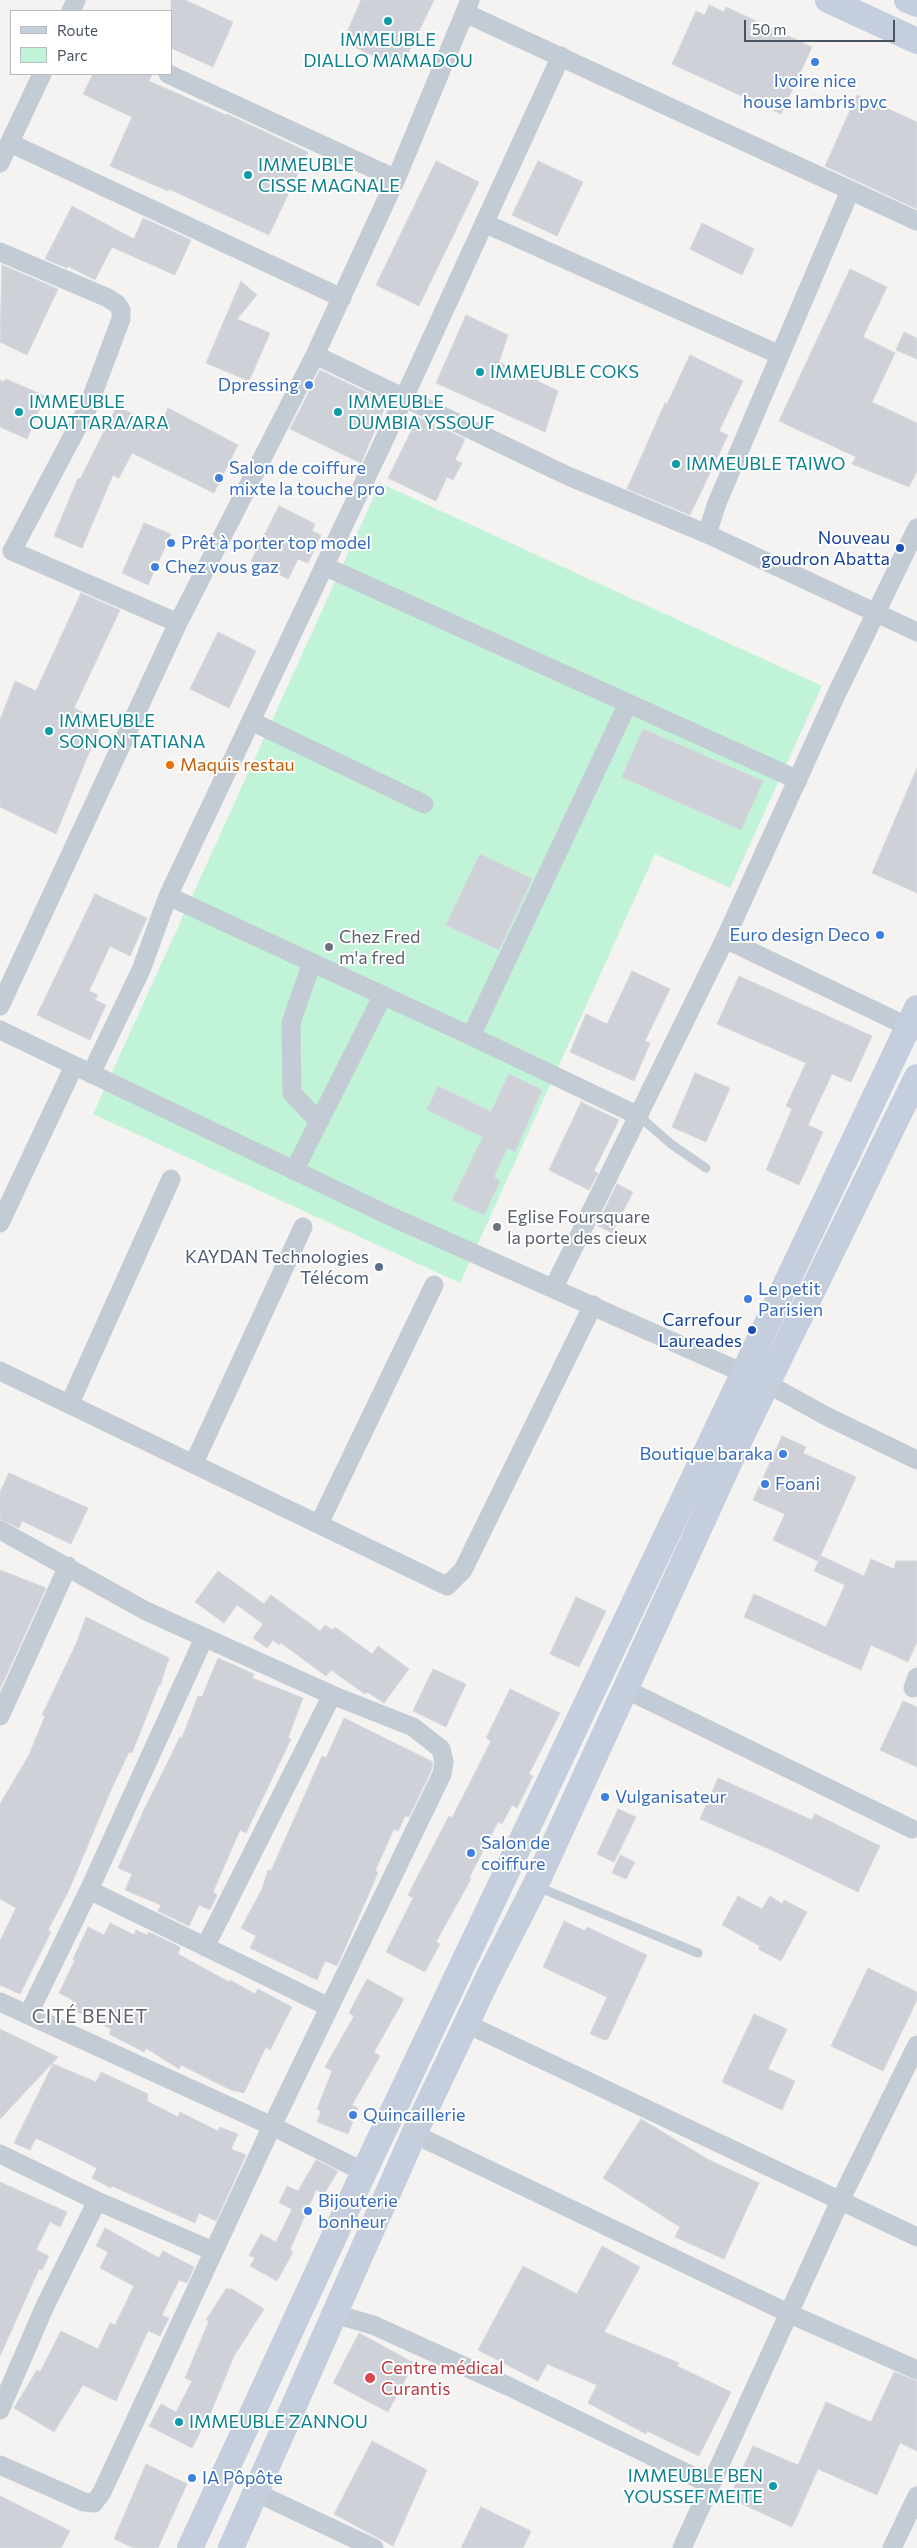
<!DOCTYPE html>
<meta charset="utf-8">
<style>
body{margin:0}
#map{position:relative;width:917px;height:2548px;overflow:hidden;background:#f5f2f2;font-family:Commissioner,sans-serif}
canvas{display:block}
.legend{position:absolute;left:10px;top:10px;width:162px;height:65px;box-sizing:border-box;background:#fff;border:1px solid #b6bbc0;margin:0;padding:6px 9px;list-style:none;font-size:15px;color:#495461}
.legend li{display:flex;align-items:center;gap:10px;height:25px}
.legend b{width:25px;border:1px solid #b6bbc0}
.scale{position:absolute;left:744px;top:20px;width:151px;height:22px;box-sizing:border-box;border:2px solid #495461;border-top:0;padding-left:6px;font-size:15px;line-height:18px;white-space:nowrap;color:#495461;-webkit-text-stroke:4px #fff;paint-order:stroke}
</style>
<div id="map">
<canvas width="917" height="2548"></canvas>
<ul class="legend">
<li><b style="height:6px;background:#c4cedc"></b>Route</li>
<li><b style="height:14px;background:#c0f3d7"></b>Parc</li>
</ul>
<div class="scale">50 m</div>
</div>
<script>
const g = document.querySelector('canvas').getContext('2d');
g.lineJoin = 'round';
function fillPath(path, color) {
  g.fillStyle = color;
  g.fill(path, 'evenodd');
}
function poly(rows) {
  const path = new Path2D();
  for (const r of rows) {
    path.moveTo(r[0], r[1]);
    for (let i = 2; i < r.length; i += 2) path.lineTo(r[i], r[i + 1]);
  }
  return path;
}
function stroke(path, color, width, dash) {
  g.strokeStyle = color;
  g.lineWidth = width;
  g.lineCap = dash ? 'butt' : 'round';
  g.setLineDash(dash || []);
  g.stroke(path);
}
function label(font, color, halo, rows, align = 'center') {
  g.font = font + ' Commissioner,sans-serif';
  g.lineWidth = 4;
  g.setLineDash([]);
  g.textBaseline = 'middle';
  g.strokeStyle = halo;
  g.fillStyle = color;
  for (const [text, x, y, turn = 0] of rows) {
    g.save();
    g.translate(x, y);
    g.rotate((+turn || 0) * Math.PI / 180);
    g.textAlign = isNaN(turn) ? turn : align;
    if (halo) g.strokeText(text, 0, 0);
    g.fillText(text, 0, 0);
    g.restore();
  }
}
const green = poly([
 [380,483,822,686,730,888,655,854,460,1283,93,1114]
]);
const building = poly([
 [171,0,185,0,233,22,213,67,171,48,171,0],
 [361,0,434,0,401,68,343,42,361,0],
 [709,5,724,12,726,7,812,47,781,114,672,64,696,11,705,15,709,5],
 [93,74,152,74,149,81,226,115,227,114,308,152,269,235,169,189,168,191,110,166,132,117,83,94,93,74],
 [857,95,917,122,917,209,825,166,857,95],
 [436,161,479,182,419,306,376,285,436,161],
 [538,161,583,182,557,236,512,215,538,161],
 [72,206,134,239,143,218,191,240,175,275,112,247,95,280,68,266,67,268,45,259,72,206],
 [702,223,754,249,742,275,690,249,702,223],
 [2,265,58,289,27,355,0,342,2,265],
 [850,269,887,287,863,337,895,353,872,402,917,423,917,471,909,487,852,464,856,457,779,421,850,269],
 [241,281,257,295,237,319,270,333,249,381,206,363,241,281],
 [466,315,508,335,499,362,558,391,545,432,436,383,466,315],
 [904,332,917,338,917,359,896,350,904,332],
 [690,355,743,381,719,431,728,435,690,515,627,489,665,403,667,404,690,355],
 [320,370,387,402,361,463,290,429,320,370],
 [6,379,45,396,27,439,0,427,0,380,4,382,6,379],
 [117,406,159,427,168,408,238,445,214,493,132,453,119,478,113,475,82,548,54,536,78,478,80,479,117,406],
 [418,417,465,439,455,460,462,463,453,480,447,477,436,501,388,478,418,417],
 [279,506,315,524,312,531,321,535,308,563,298,559,288,579,251,561,279,506],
 [144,523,171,534,148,585,122,573,144,523],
 [81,593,120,610,74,708,102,721,56,834,0,807,0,720,15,681,36,691,81,593],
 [218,632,256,651,229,708,190,689,218,632],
 [643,729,763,781,741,830,622,777,643,729],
 [917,768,917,893,872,873,917,768],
 [480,854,532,879,499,950,446,925,480,854],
 [95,894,147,918,130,956,110,946,89,991,98,995,95,1000,106,1005,90,1040,37,1015,95,894],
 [632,971,670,989,645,1041,650,1043,634,1081,570,1052,586,1014,607,1024,632,971],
 [739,976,872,1036,851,1082,832,1074,808,1125,823,1132,799,1185,766,1170,792,1109,786,1106,806,1063,717,1024,739,976],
 [695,1073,730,1088,706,1142,672,1127,695,1073],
 [509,1074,542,1090,515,1152,507,1148,494,1177,500,1181,484,1215,452,1200,483,1137,427,1110,438,1086,491,1112,509,1074],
 [581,1102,619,1120,594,1171,598,1173,589,1190,549,1170,581,1102],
 [617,1184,633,1192,612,1233,597,1225,617,1184],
 [782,1436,806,1447,803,1453,856,1477,818,1561,773,1540,785,1514,753,1500,782,1436],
 [9,1473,88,1508,71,1544,22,1521,19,1528,0,1519,0,1492,9,1473],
 [821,1556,864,1576,871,1559,894,1569,896,1561,917,1561,917,1642,908,1662,871,1645,861,1670,744,1617,754,1594,826,1627,845,1585,814,1571,821,1556],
 [0,1570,46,1588,0,1689,0,1570],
 [218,1571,264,1604,271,1595,320,1631,325,1625,333,1630,335,1627,372,1654,378,1646,409,1669,384,1703,367,1692,365,1694,331,1670,326,1676,281,1643,279,1645,273,1640,267,1648,253,1638,263,1624,237,1605,224,1623,195,1602,218,1571],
 [576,1597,606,1611,579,1667,550,1654,576,1597],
 [86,1617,169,1658,160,1686,159,1685,132,1753,129,1752,112,1788,68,1892,48,1930,51,1932,20,1994,0,1985,0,1941,16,1908,0,1899,0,1804,29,1755,45,1716,42,1715,76,1644,86,1617],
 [218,1658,254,1674,252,1678,303,1698,288,1738,291,1739,246,1833,240,1830,213,1892,217,1895,210,1910,199,1905,189,1926,158,1911,161,1905,125,1890,132,1874,118,1868,143,1812,180,1737,182,1738,198,1696,202,1697,218,1658],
 [433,1669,466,1684,446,1727,413,1711,433,1669],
 [510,1689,560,1713,529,1774,533,1776,517,1808,512,1805,502,1824,498,1822,469,1878,471,1879,436,1942,440,1944,425,1972,386,1952,413,1898,408,1895,449,1816,452,1818,491,1741,486,1738,510,1689],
 [903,1701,917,1707,917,1767,880,1750,903,1701],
 [344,1718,433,1762,431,1771,409,1817,405,1816,398,1831,394,1829,375,1871,378,1872,371,1889,337,1966,325,1961,317,1980,250,1948,256,1936,241,1928,262,1889,268,1870,271,1871,322,1756,326,1758,344,1718],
 [718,1778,812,1820,815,1814,880,1846,858,1892,776,1852,700,1819,718,1778],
 [618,1809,636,1817,614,1862,597,1854,618,1809],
 [620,1855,635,1862,626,1879,612,1873,620,1855],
 [738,1896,762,1909,770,1896,782,1904,784,1900,807,1912,781,1961,758,1949,760,1946,722,1925,738,1896],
 [564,1921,585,1931,587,1927,647,1955,608,2039,605,2040,590,2034,607,1997,543,1967,564,1921],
 [110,1923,134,1935,136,1930,147,1935,149,1932,180,1947,178,1954,229,1982,230,1980,255,1994,258,1989,292,2007,270,2050,266,2047,244,2093,231,2090,181,2065,179,2069,146,2048,144,2052,109,2034,111,2029,69,2008,73,2000,59,1993,75,1960,73,1959,88,1927,104,1935,110,1923],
 [868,1968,917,1992,917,2000,883,2071,831,2046,868,1968],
 [367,1979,404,1999,374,2052,380,2056,352,2105,358,2108,348,2134,317,2122,321,2111,317,2109,332,2071,325,2067,354,2016,349,2013,367,1979],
 [754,2014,787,2029,768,2069,795,2081,782,2110,722,2082,754,2014],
 [0,2029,58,2057,0,2119,0,2029],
 [53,2064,96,2082,101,2072,148,2094,147,2101,178,2117,180,2112,218,2131,220,2127,238,2134,231,2149,246,2155,216,2221,199,2213,195,2223,112,2186,111,2188,92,2178,97,2168,36,2138,30,2150,14,2143,53,2064],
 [641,2119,709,2160,759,2183,724,2259,675,2237,680,2227,603,2178,641,2119],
 [316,2160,338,2171,324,2194,316,2190,290,2250,293,2252,277,2281,250,2266,255,2258,249,2255,261,2234,276,2242,292,2209,279,2203,287,2186,298,2191,316,2160],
 [0,2182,67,2212,60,2227,50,2222,36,2250,49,2256,42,2270,39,2269,0,2356,0,2182],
 [105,2228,159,2258,163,2251,194,2267,187,2283,179,2280,162,2315,169,2318,160,2336,148,2331,116,2401,83,2385,54,2432,14,2408,37,2370,40,2372,61,2331,98,2349,110,2323,115,2325,134,2286,100,2268,108,2252,96,2246,105,2228],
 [602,2246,640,2267,604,2332,679,2363,677,2366,731,2392,699,2456,647,2431,646,2434,588,2403,597,2385,547,2364,538,2381,478,2350,523,2266,577,2294,602,2246],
 [226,2289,232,2289,264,2309,234,2356,211,2412,192,2448,149,2426,161,2404,176,2412,192,2381,185,2378,209,2321,206,2320,226,2289],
 [359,2333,414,2363,388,2412,333,2383,359,2333],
 [894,2372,917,2381,917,2451,900,2443,877,2495,818,2469,792,2527,729,2498,753,2446,798,2465,826,2402,871,2422,894,2372],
 [372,2441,427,2470,393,2546,334,2514,372,2441],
 [146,2464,187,2484,158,2548,134,2548,114,2539,146,2464],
 [0,2496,70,2531,61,2548,0,2548,0,2496],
 [481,2507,531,2531,523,2548,461,2548,481,2507]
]);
const service = poly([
 [639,1116,671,1144,706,1168],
 [538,1887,698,1953]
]);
const minor = poly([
 [71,11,76,0],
 [465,13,917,221],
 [561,56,404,398,168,896,471,1036,639,1116],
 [168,74,396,179],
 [10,143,342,298],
 [0,163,42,74],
 [484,223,780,355],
 [0,252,108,298,117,304,121,310,121,319,88,407,12,551,178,623],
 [315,355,568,476,707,534,917,632],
 [707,534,717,503,850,191],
 [324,566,798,780],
 [251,721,424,804],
 [725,939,917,1031],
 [312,962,291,1023,292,1093,319,1122],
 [0,1006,178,623,315,355,396,179,470,0],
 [0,1030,392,1217,768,1384,826,1416,917,1460],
 [471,1036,628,703],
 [91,1074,141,970,168,896],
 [294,1171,383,995],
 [0,1223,74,1066],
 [554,1287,725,939,836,695,917,528],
 [0,1371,447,1586,463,1570,593,1305],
 [70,1403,171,1179],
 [194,1463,303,1227],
 [319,1524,434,1285],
 [0,1530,146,1611,332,1695,413,1727,441,1749,444,1762,442,1774,272,2126,102,2492,94,2503,84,2502,0,2465],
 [913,1688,917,1677],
 [627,1690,912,1829],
 [0,1716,68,1566],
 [89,1890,329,2007],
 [205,1947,332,1695],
 [0,2002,272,2126,364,2172],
 [28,2015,89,1890,204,1638],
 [467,2024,917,2237],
 [414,2134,790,2314,917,2370],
 [0,2154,97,2201,213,2251],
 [334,2311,345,2317,373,2325,510,2387,711,2485],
 [0,2410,45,2306,97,2201],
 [257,2493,374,2548],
 [682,2548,840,2201,917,2045],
 [892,2548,917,2496]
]);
const secondary = poly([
 [828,0,917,41],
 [907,0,917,4],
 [190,2548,364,2172,917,1008],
 [231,2548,414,2134,488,1978,535,1886,740,1439,917,1077]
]);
const markers = [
 [388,21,5,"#0f9aa8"],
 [815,62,5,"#3f7fe0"],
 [248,175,5,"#0f9aa8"],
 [480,372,5,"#0f9aa8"],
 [309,385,5,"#3f7fe0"],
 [19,412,5,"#0f9aa8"],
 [338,412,5,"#0f9aa8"],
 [676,464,5,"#0f9aa8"],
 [219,478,5,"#3f7fe0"],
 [171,543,5,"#3f7fe0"],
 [900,548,5,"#1a4fb4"],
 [155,567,5,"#3f7fe0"],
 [49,731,5,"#0f9aa8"],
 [170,765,5,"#e8710a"],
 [880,935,5,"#3f7fe0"],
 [329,947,5,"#6b7280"],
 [497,1227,5,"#6b7280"],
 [379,1267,5,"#5c6f8a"],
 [748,1299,5,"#3f7fe0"],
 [752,1330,5,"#1a4fb4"],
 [783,1454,5,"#3f7fe0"],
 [765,1484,5,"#3f7fe0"],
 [605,1797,5,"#3f7fe0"],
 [471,1853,5,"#3f7fe0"],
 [353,2115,5,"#3f7fe0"],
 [308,2211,5,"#3f7fe0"],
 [370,2378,6,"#e0444e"],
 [179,2422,5,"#0f9aa8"],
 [192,2478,5,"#3f7fe0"],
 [773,2486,5,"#0f9aa8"]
];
const cultureNames = [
 ["IMMEUBLE",388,40,"center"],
 ["DIALLO MAMADOU",388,61,"center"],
 ["IMMEUBLE",258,165],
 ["CISSE MAGNALE",258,186],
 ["IMMEUBLE COKS",490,372],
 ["IMMEUBLE",29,402],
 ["OUATTARA/ARA",29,423],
 ["IMMEUBLE",348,402],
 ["DUMBIA YSSOUF",348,423],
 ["IMMEUBLE TAIWO",686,464],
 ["IMMEUBLE",59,721],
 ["SONON TATIANA",59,742],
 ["IMMEUBLE ZANNOU",189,2422],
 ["IMMEUBLE BEN",763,2476,"right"],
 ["YOUSSEF MEITE",763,2497,"right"]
];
const shopNames = [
 ["Ivoire nice",815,81,"center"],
 ["house lambris pvc",815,102,"center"],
 ["Dpressing",299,385,"right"],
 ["Salon de coiffure",229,468],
 ["mixte la touche pro",229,489],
 ["Prêt à porter top model",181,543],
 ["Chez vous gaz",165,567],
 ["Euro design Deco",870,935,"right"],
 ["Le petit",758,1289],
 ["Parisien",758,1310],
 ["Boutique baraka",773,1454,"right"],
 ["Foani",775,1484],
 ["Vulganisateur",615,1797],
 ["Salon de",481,1843],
 ["coiffure",481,1864],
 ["Quincaillerie",363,2115],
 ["Bijouterie",318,2201],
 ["bonheur",318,2222],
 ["IA Pôpôte",202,2478]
];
const transitNames = [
 ["Nouveau",890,538],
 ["goudron Abatta",890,559],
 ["Carrefour",742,1320],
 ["Laureades",742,1341]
];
const foodNames = [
 ["Maquis restau",180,765]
];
const worshipNames = [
 ["Chez Fred",339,937],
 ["m'a fred",339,958],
 ["Eglise Foursquare",507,1217],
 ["la porte des cieux",507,1238]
];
const serviceNames = [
 ["KAYDAN Technologies",369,1257],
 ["Télécom",369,1278]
];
const healthNames = [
 ["Centre médical",381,2368],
 ["Curantis",381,2389]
];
const neighbourhoodNames = [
 ["CITÉ BENET",90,2017]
];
fillPath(green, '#c0f3d7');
fillPath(building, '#ced1d7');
stroke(building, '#d6d8de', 1);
stroke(service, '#c3ccd4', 9);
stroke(minor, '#c3ccd4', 19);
stroke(secondary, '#c4cedc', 26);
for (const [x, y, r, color] of markers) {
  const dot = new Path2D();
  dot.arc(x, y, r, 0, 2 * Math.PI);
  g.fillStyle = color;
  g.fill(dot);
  stroke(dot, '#fff', 2);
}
label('18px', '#0d838f', '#fff', cultureNames, 'left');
label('18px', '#366cbe', '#fff', shopNames, 'left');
label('18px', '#164399', '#fff', transitNames, 'right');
label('18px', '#c56008', '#fff', foodNames, 'left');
label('18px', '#5b616d', '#fff', worshipNames, 'left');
label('18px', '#4e5e75', '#fff', serviceNames, 'right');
label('18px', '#be3a42', '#fff', healthNames, 'left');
g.letterSpacing = '1px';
label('19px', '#5e6268', '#fff', neighbourhoodNames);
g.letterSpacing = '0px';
</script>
